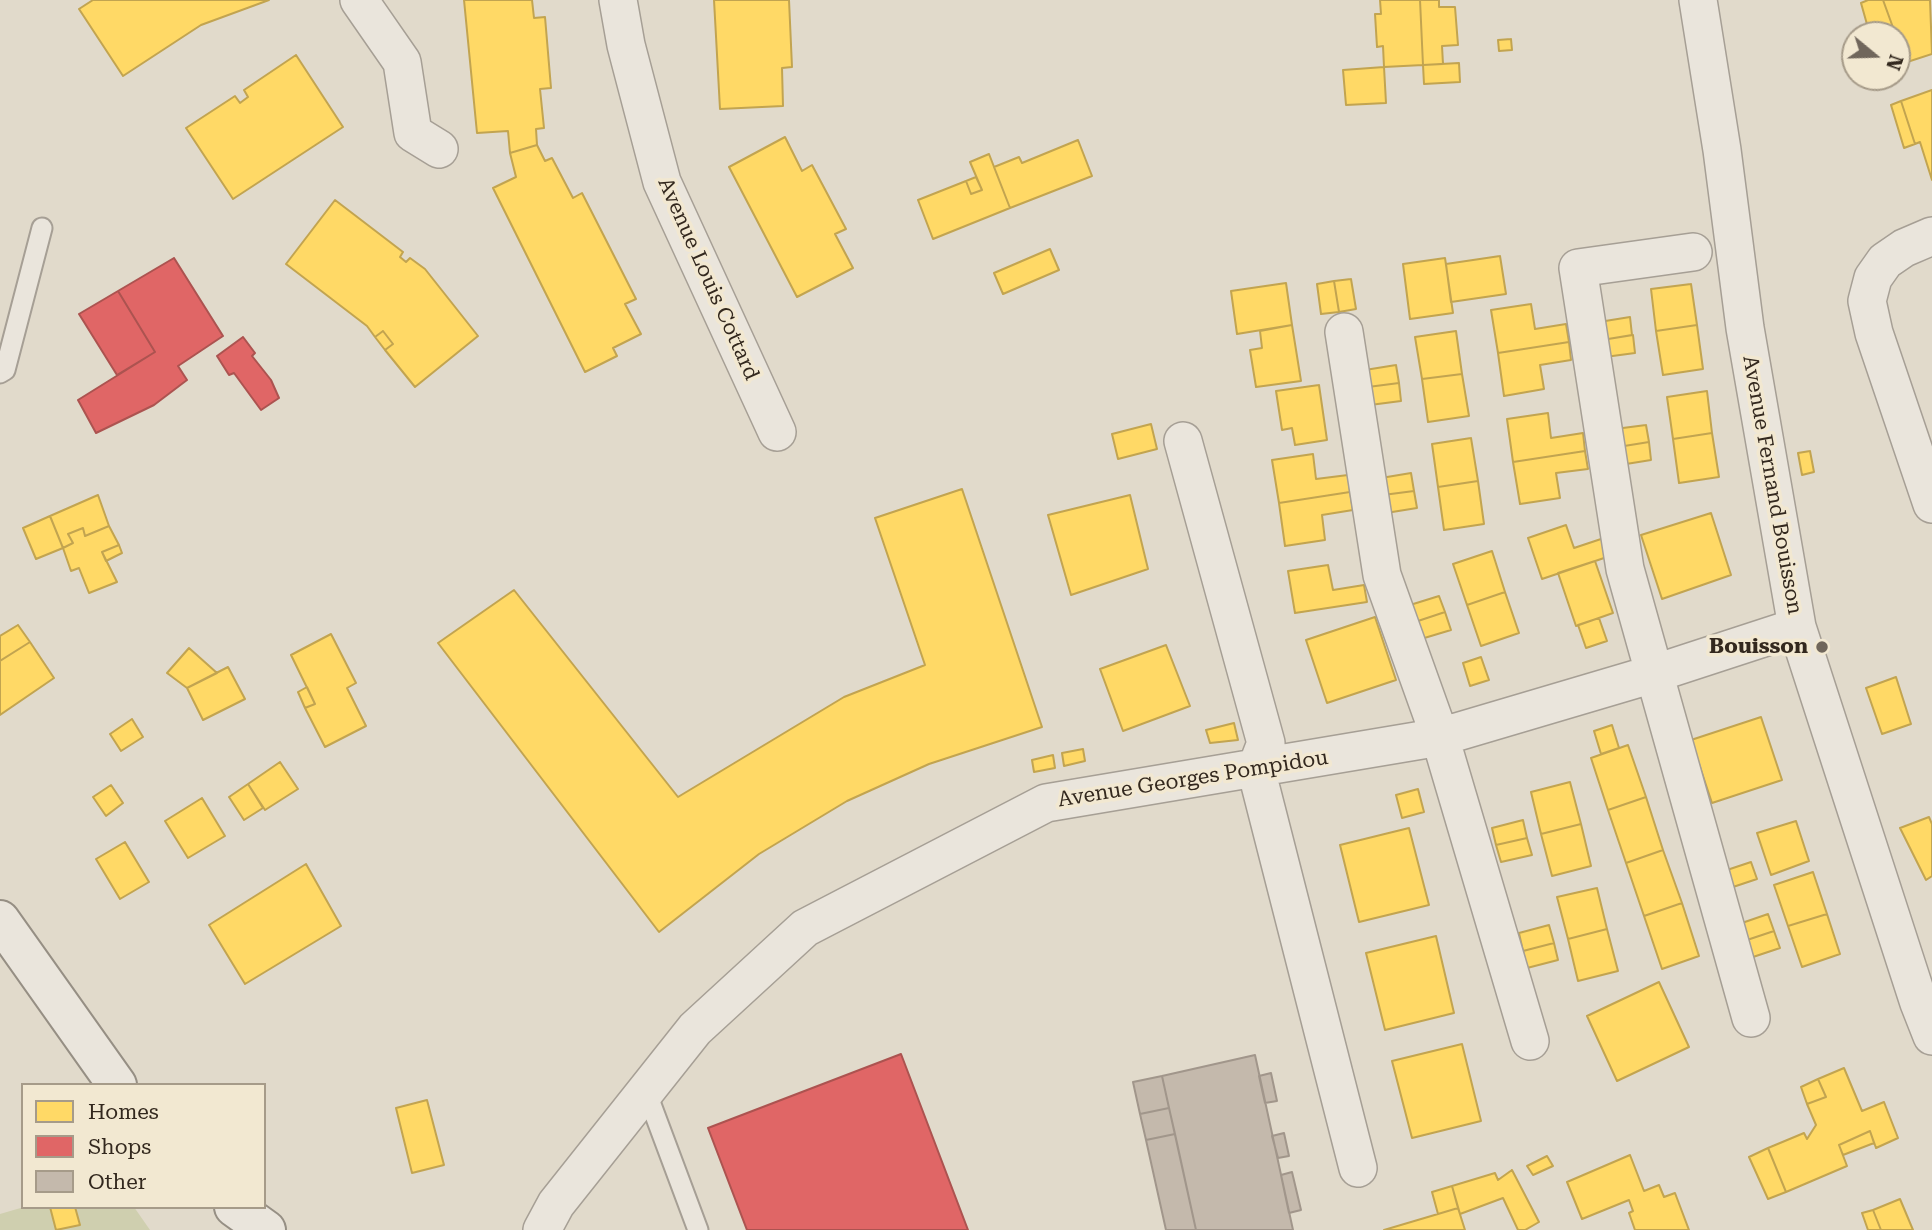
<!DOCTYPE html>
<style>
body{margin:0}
#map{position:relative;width:1932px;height:1230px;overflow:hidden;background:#e1dacb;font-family:"Roboto Serif",serif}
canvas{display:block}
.legend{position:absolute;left:21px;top:1083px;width:245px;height:126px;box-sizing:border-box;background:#f2e8d1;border:2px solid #a69b89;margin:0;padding:9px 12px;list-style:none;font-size:21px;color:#33281e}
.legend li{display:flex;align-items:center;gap:14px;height:35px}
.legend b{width:35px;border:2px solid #a69b89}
.north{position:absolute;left:1841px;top:21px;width:70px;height:70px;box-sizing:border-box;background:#f2e8d1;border:2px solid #a69b89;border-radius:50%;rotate:109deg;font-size:19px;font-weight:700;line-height:28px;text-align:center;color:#33281e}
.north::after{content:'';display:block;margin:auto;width:24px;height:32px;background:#70665b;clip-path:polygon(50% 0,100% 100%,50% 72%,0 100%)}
</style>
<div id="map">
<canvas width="1932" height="1230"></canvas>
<ul class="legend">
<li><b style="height:19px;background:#ffd966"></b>Homes</li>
<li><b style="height:19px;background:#e06666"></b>Shops</li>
<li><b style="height:19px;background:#c4b9ac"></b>Other</li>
</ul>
<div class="north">N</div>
</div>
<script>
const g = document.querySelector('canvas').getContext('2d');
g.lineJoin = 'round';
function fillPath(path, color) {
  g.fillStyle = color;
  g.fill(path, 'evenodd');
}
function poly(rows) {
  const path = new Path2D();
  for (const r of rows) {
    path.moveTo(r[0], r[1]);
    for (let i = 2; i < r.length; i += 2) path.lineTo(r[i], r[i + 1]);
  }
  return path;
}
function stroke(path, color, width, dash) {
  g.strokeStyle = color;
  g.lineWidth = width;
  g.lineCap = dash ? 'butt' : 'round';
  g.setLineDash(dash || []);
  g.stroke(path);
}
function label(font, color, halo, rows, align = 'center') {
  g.font = font + ' "Roboto Serif",serif';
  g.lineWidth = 7;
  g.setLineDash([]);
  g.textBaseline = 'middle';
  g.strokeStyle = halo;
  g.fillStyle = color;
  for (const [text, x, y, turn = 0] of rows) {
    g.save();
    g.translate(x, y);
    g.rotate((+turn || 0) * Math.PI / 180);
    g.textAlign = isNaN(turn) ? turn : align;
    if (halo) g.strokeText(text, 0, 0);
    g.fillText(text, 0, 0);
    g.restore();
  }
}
const green = poly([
 [24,1207,134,1207,150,1230,0,1230,0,1214]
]);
const homes = poly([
 [93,0,269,0,201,25,123,76,79,9,93,0],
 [464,0,532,0,534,18,545,17,551,88,540,89,544,128,536,129,537,145,510,153,508,131,477,133,464,0],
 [714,0,789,0,792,67,782,68,783,106,720,109,714,0],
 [1380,0,1420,0,1423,65,1384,67,1383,46,1377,47,1375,14,1381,14,1380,0],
 [1420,0,1439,0,1439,7,1455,7,1458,45,1442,46,1443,64,1423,65,1420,0],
 [1868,0,1883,0,1895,33,1870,35,1861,3,1868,0],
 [1883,0,1930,0,1932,54,1898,65,1897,35,1888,35,1895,33,1883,0],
 [1511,39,1512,50,1499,51,1498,40,1511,39],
 [296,55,343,127,233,199,186,128,235,96,240,103,248,97,244,90,296,55],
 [1459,63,1460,82,1424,84,1423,65,1459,63],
 [1384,67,1386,103,1346,105,1343,70,1384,67],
 [1932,90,1932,180,1920,142,1915,144,1901,101,1932,90],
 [1901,101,1915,144,1904,148,1891,105,1901,101],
 [785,137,802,171,812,165,846,229,835,234,853,268,797,297,729,167,785,137],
 [1078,140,1092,176,1010,208,994,167,1019,157,1022,163,1078,140],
 [537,145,545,161,552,158,573,198,582,193,636,299,625,304,641,334,613,348,617,356,585,372,493,188,516,177,510,153,537,145],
 [989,154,1010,208,933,239,918,200,966,181,971,194,982,190,970,162,989,154],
 [976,177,982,190,971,194,966,181,976,177],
 [335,200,403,252,400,257,406,262,410,258,425,269,478,336,415,387,385,350,393,344,383,331,375,337,367,326,286,264,335,200],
 [1050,249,1059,270,1003,294,994,273,1050,249],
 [1500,256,1506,294,1451,302,1446,264,1500,256],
 [1445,258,1453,313,1410,319,1403,264,1445,258],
 [1351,279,1356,309,1339,312,1334,281,1351,279],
 [1334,281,1339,312,1321,314,1317,284,1334,281],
 [1286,283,1292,325,1237,334,1231,291,1286,283],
 [1691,284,1697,325,1656,331,1651,289,1691,284],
 [1531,304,1535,329,1566,324,1569,342,1498,353,1491,310,1531,304],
 [1630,317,1632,335,1602,340,1599,322,1630,317],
 [1292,325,1301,381,1256,387,1250,350,1262,348,1260,331,1292,325],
 [1697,325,1703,369,1663,375,1656,331,1697,325],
 [383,331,393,344,385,350,375,337,383,331],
 [1456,331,1462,374,1422,379,1415,337,1456,331],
 [1633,335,1635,353,1605,357,1602,340,1633,335],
 [1569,342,1571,360,1540,365,1544,389,1504,396,1498,353,1569,342],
 [1396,365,1399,383,1368,387,1365,370,1396,365],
 [1462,374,1469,416,1428,422,1422,379,1462,374],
 [1399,383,1401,401,1370,405,1368,387,1399,383],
 [1319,385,1327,440,1295,445,1292,428,1282,430,1276,391,1319,385],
 [1707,391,1712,433,1673,439,1667,397,1707,391],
 [1548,413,1551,438,1583,433,1585,451,1513,462,1507,419,1548,413],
 [1151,424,1157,449,1118,459,1112,434,1151,424],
 [1646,425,1649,442,1618,447,1615,429,1646,425],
 [1712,433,1719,477,1679,483,1673,439,1712,433],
 [1471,438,1478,481,1438,487,1432,444,1471,438],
 [1649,442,1651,460,1620,465,1618,447,1649,442],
 [1585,451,1588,469,1556,473,1560,498,1520,504,1513,462,1585,451],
 [1810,451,1814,472,1802,475,1798,453,1810,451],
 [1313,454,1316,479,1348,475,1350,492,1279,503,1272,460,1313,454],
 [1411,473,1414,491,1383,495,1381,478,1411,473],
 [1478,481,1484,524,1444,530,1438,487,1478,481],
 [962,489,1042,727,929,764,847,801,759,854,659,932,438,643,514,590,678,797,844,697,925,665,875,518,962,489],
 [1414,491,1417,508,1386,513,1383,495,1414,491],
 [1350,492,1353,510,1322,515,1325,540,1285,546,1279,503,1350,492],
 [98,495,109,526,85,536,83,528,68,534,73,543,63,548,50,516,98,495],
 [1130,495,1148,569,1071,595,1048,515,1130,495],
 [1711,513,1731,575,1662,599,1641,535,1711,513],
 [50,516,63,548,36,559,23,528,50,516],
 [1566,525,1574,548,1604,538,1610,556,1542,579,1528,538,1566,525],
 [109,526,119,545,102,552,117,582,89,593,79,568,71,571,63,548,73,543,68,534,83,528,85,536,109,526],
 [119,545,122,553,106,561,102,552,119,545],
 [1492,551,1505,592,1467,605,1453,564,1492,551],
 [1595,561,1613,613,1576,626,1558,573,1595,561],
 [1328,565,1333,590,1364,585,1367,602,1295,613,1288,571,1328,565],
 [1505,592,1519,633,1481,646,1467,605,1505,592],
 [1439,596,1445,612,1415,622,1410,605,1439,596],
 [1445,612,1451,630,1421,639,1415,622,1445,612],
 [1375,617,1396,680,1327,703,1306,640,1375,617],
 [1599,618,1607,641,1586,648,1578,625,1599,618],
 [18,625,30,642,0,661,0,636,18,625],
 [331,634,356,683,347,688,366,726,325,747,305,708,315,704,291,655,331,634],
 [30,642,54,678,0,715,0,661,30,642],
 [1166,645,1190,706,1123,731,1100,669,1166,645],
 [189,648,217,673,187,688,167,673,189,648],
 [1481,657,1489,680,1470,686,1463,663,1481,657],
 [228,667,245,699,203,720,187,688,228,667],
 [1896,677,1911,724,1882,734,1866,688,1896,677],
 [307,687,315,704,305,708,298,692,307,687],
 [1761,717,1782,780,1712,803,1691,740,1761,717],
 [132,719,143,737,121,751,110,734,132,719],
 [1234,723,1238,740,1210,743,1206,730,1234,723],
 [1612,725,1619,748,1601,754,1594,731,1612,725],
 [1628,745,1646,797,1608,810,1591,758,1628,745],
 [1083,749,1085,761,1064,766,1062,753,1083,749],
 [1053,755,1055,768,1034,772,1032,760,1053,755],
 [280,762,298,789,265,810,248,784,280,762],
 [1570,782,1581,824,1541,834,1531,792,1570,782],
 [248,784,263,808,244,820,229,797,248,784],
 [111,785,123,803,106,816,93,797,111,785],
 [1418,789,1424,812,1402,818,1396,795,1418,789],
 [1646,797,1663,850,1626,863,1608,810,1646,797],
 [202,798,225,836,188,858,165,821,202,798],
 [1929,817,1932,824,1932,876,1926,880,1900,828,1929,817],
 [1523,820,1527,838,1496,845,1492,828,1523,820],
 [1796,821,1809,861,1771,875,1757,833,1796,821],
 [1581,824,1591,866,1552,876,1541,834,1581,824],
 [1409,828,1429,905,1359,922,1340,845,1409,828],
 [1527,838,1532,855,1501,862,1496,845,1527,838],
 [125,842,149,882,120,899,96,859,125,842],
 [1663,850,1682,903,1644,916,1626,863,1663,850],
 [1751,862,1757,879,1727,889,1721,872,1751,862],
 [306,864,341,926,245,984,209,925,306,864],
 [1813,872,1827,914,1788,926,1774,885,1813,872],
 [1597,888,1607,929,1568,939,1557,897,1597,888],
 [1682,903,1699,956,1662,969,1644,916,1682,903],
 [1768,914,1774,931,1744,941,1739,924,1768,914],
 [1827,914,1840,954,1802,967,1788,926,1827,914],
 [1549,925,1554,943,1523,951,1519,933,1549,925],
 [1607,929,1618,971,1578,981,1568,939,1607,929],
 [1774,931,1780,948,1750,958,1744,941,1774,931],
 [1436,936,1454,1013,1385,1030,1366,953,1436,936],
 [1554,943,1558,960,1527,968,1523,951,1554,943],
 [1659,982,1689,1047,1617,1081,1587,1016,1659,982],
 [1462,1044,1481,1121,1412,1138,1392,1061,1462,1044],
 [1844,1068,1862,1111,1884,1102,1898,1138,1876,1148,1870,1131,1839,1145,1847,1166,1786,1192,1768,1148,1804,1133,1807,1139,1816,1125,1807,1104,1826,1097,1818,1079,1844,1068],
 [1818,1079,1826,1097,1807,1104,1801,1087,1818,1079],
 [427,1100,444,1165,412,1173,396,1108,427,1100],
 [1870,1131,1874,1143,1843,1155,1839,1145,1870,1131],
 [1768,1148,1786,1192,1768,1199,1749,1157,1768,1148],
 [1630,1155,1644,1191,1659,1185,1664,1197,1675,1193,1689,1230,1635,1230,1629,1213,1633,1211,1629,1200,1582,1219,1567,1182,1630,1155],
 [1547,1156,1553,1166,1533,1175,1527,1166,1547,1156],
 [1512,1170,1539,1222,1525,1230,1518,1230,1503,1198,1460,1214,1452,1186,1495,1173,1498,1180,1512,1170],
 [1452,1186,1458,1208,1438,1214,1432,1192,1452,1186],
 [1900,1199,1913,1230,1881,1230,1873,1210,1900,1199],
 [50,1207,75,1207,80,1225,56,1230,50,1207],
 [1458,1208,1465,1230,1384,1230,1438,1214,1458,1208],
 [1873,1210,1881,1230,1868,1230,1862,1213,1873,1210]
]);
const shops = poly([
 [174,258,223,336,178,366,187,380,154,405,96,433,78,400,155,352,118,291,174,258],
 [118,291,155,352,117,375,79,314,118,291],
 [243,337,255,353,252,356,271,380,279,398,261,410,234,373,229,375,217,356,243,337],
 [901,1054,968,1230,747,1230,708,1128,901,1054]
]);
const building = poly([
 [1255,1055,1293,1230,1196,1230,1162,1076,1255,1055],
 [1271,1073,1277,1101,1265,1103,1259,1076,1271,1073],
 [1162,1076,1169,1108,1140,1114,1133,1082,1162,1076],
 [1169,1108,1175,1134,1146,1140,1140,1114,1169,1108],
 [1284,1133,1289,1156,1278,1158,1272,1136,1284,1133],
 [1175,1134,1196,1230,1166,1230,1146,1140,1175,1134],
 [1292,1172,1301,1210,1289,1213,1281,1175,1292,1172]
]);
const service = poly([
 [0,373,5,370,42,228],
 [646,1091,698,1230]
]);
const minor = poly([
 [359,0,402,62,413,133,439,149],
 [618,0,626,45,662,182,777,432],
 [1698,0,1722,150,1745,328,1797,627,1919,1003,1932,1036],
 [1932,236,1904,248,1885,261,1873,278,1867,301,1874,333,1932,504],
 [1693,252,1578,268,1625,569,1751,1018],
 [1344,332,1382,575,1440,737,1530,1041],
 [1183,441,1266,743,1256,769,1358,1168],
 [542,1230,556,1204,695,1029,805,928,1046,803,1440,737,1653,674,1797,627]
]);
const secondary = poly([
 [0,920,117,1085],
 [234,1207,266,1230]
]);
const markers = [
 [1822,647,7,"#70665b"]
];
const streetNames = [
 ["Avenue Louis Cottard",708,279,66],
 ["Avenue Fernand Bouisson",1772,485,80],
 ["Avenue Georges Pompidou",1193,779,-9]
];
const poiNames = [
 ["Bouisson",1808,647]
];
fillPath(green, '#cfcfaf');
fillPath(homes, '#ffd966');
stroke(homes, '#c2a450', 2);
fillPath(shops, '#e06666');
stroke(shops, '#ac5350', 2);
fillPath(building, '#c4b9ac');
stroke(building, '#a1968b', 2);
stroke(service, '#a69f95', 23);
stroke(minor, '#a69f95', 40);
stroke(secondary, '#968f84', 42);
stroke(service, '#eae5dc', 19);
stroke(minor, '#eae5dc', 37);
stroke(secondary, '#eae5dc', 38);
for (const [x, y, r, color] of markers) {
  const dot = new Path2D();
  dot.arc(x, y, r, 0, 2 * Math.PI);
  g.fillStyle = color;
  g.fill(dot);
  stroke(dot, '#f2e8d1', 2.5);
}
label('21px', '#33281e', '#f2e8d1', streetNames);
label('bold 21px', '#33281e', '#f2e8d1', poiNames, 'right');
</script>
